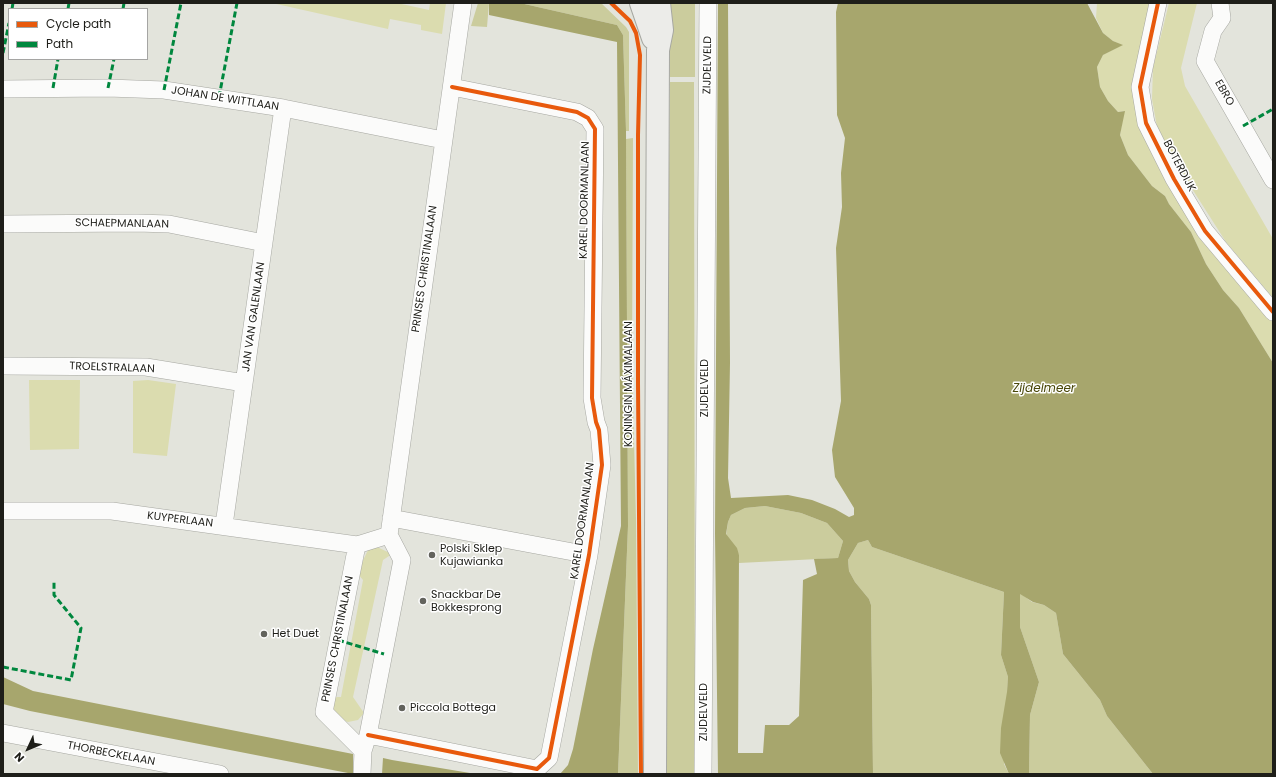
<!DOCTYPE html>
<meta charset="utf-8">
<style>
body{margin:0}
#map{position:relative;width:1276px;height:777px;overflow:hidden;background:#e3e4dc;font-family:Poppins,sans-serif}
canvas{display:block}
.frame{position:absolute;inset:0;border:4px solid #1e1e19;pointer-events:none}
.legend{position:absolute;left:8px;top:8px;width:140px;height:52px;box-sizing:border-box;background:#fff;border:1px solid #a5a5a3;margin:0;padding:5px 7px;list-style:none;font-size:12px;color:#1e1e19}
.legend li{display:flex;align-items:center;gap:8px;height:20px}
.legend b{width:20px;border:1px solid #a5a5a3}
.north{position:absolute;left:8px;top:729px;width:40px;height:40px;-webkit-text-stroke:3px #fff;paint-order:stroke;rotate:226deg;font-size:11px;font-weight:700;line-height:16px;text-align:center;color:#1e1e19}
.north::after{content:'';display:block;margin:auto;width:14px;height:18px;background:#1e1e19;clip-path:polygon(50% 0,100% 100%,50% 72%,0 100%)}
</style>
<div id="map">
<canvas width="1276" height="777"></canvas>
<div class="frame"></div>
<ul class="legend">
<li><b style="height:5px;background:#e8590c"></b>Cycle path</li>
<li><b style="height:5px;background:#00873e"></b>Path</li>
</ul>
<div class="north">N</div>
</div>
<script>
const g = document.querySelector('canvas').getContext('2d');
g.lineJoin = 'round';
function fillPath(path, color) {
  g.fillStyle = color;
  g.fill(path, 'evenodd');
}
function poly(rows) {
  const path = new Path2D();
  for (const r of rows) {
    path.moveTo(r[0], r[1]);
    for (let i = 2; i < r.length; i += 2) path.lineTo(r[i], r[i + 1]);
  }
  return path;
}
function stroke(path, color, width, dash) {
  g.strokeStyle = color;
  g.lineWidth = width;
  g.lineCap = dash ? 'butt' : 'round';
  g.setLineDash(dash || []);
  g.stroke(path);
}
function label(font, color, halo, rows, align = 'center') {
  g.font = font + ' Poppins,sans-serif';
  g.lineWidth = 3;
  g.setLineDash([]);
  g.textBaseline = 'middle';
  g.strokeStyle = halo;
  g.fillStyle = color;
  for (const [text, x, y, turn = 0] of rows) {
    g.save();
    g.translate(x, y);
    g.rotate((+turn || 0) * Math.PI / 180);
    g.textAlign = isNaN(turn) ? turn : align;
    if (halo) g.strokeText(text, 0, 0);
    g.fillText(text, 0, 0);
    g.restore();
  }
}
const green = poly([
 [272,3,397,3,429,10,430,3,446,3,442,34,421,30,421,25,390,19,388,29],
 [1097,3,1151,3,1138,119,1153,156,1178,196,1239,281,1273,322,1273,363,1239,308,1223,290,1206,264,1191,232,1169,204,1165,196,1152,186,1128,155,1120,135,1124,111,1118,112,1108,101,1100,87,1097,67,1103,55,1122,45,1113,41,1103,33,1096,18],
 [1169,3,1197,3,1181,68,1185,86,1273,239,1273,298,1226,242,1189,184,1157,127,1152,99,1153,68],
 [29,380,80,380,79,449,30,450],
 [148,380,176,384,167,456,133,453,133,381],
 [377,547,392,554,383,560,353,697,364,713,358,720,348,722,338,719,331,709,331,700,337,697,341,697,363,580,357,573,368,550]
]);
const forest = poly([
 [478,3,489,3,487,27,471,26],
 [520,3,601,3,626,27,629,32,629,131,626,131,623,35,617,25],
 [670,3,695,3,695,77,670,77],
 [670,82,694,82,695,774,664,774,663,706],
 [633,138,632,361,636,519,638,774,618,774,628,526,626,139],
 [765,506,801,513,827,523,843,541,838,558,739,563,739,555,726,536,728,522,731,515,745,508],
 [868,540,872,547,1004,592,1001,655,1008,677,1004,764,1009,774,873,774,871,605,869,599,855,582,849,571,848,560,858,543],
 [1020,593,1032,602,1044,605,1056,613,1063,654,1100,700,1107,716,1153,774,1029,774,1030,715,1039,682,1020,627]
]);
const water = poly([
 [489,3,520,3,617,25,623,35,626,131,628,526,618,774,560,774,568,765,573,749,593,649,621,526,617,42,489,15],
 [718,3,728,3,730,363,728,478,731,498,788,495,812,500,835,509,849,517,854,515,854,508,835,477,832,450,841,401,836,248,842,207,841,173,845,138,837,115,836,12,838,3,1087,3,1103,33,1113,41,1123,45,1103,55,1097,67,1100,87,1108,101,1118,112,1125,111,1120,135,1128,155,1152,186,1165,196,1169,204,1191,232,1206,264,1223,290,1239,308,1273,363,1273,774,1153,774,1107,716,1100,700,1063,654,1056,613,1044,605,1033,602,1020,594,1020,627,1039,682,1030,715,1029,774,1009,774,1000,753,1001,728,1007,692,1008,677,1001,655,1004,592,872,547,868,540,858,543,848,560,849,571,855,582,869,599,871,605,873,774,718,774,715,533],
 [765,506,801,513,827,523,843,541,838,558,814,559,817,574,803,580,799,716,789,725,765,725,763,753,738,753,739,555,737,548,726,534,728,522,731,515,745,508],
 [3,677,33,691,353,754,353,774,30,711,3,704],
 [383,758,392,760,476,774,382,774]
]);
const street = poly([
 [1158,3,1140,87,1146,123,1174,179,1205,231,1273,312],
 [1220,3,1222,18,1213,31,1205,61,1273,180],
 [3,89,108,88,164,90,283,108,443,140],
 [3,224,137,223,169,224,264,243],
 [3,366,146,367,244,383],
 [3,511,112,511,357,545,389,535],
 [391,518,589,555],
 [224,525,283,108],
 [357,545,324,712,363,751],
 [3,733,220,774],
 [368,735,537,769,549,758,589,555,602,465,599,430,596,422,592,398,595,129,588,118,577,112,452,87],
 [362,774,363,751,368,735,402,560,389,535,463,3],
 [703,774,708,3]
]);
const secondary = poly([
 [641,3,653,38],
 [655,774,658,50,662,30,659,3]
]);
const quiet = poly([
 [12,9,13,3],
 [68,9,69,3],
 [123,9,124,3],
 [3,53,9,23],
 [53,88,58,59],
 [108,88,114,59],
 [164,90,181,3],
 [219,97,237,3],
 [1243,126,1273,109],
 [338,640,384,654],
 [3,667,71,680,81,628,54,595,54,582]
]);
const cycleway = poly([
 [611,3,630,21,636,33,640,55,638,135,638,383,641,774],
 [1158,3,1140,87,1146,123,1174,179,1205,231,1273,312],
 [368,735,537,769,549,758,589,555,602,465,599,430,596,422,592,398,595,129,588,118,577,112,452,87]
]);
const markers = [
 [432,555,4,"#63635d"],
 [423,601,4,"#63635d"],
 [264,634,4,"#63635d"],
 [402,708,4,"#63635d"]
];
const streetNames = [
 ["ZIJDELVELD",708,65,-89],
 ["EBRO",1224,93,60],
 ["JOHAN DE WITTLAAN",225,99,9],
 ["BOTERDIJK",1179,166,62],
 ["KAREL DOORMANLAAN",585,200,-89],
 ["SCHAEPMANLAAN",122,224,1],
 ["PRINSES CHRISTINALAAN",425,269,-82],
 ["JAN VAN GALENLAAN",254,317,-82],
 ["TROELSTRALAAN",112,368,2],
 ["KONINGIN MÁXIMALAAN",629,384,-90],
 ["ZIJDELVELD",705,388,-90],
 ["KUYPERLAAN",180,520,7],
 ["KAREL DOORMANLAAN",583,521,-82],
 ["PRINSES CHRISTINALAAN",338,639,-79],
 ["ZIJDELVELD",704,712,-90],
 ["THORBECKELAAN",111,754,11]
];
const poiNames = [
 ["Polski Sklep",440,549],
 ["Kujawianka",440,562],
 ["Snackbar De",431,595],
 ["Bokkesprong",431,608],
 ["Het Duet",272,634],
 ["Piccola Bottega",410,708]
];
const waterNames = [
 ["Zijdelmeer",1044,389]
];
fillPath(green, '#dbdcaf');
fillPath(forest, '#cbcc9d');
fillPath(water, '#a7a66d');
stroke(street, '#a6a7a1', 18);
stroke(secondary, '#a6a7a1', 24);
stroke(street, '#fbfbfa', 17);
stroke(secondary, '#ecece9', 22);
stroke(quiet, '#00873e', 3, [6, 3]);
stroke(cycleway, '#e8590c', 4);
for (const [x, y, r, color] of markers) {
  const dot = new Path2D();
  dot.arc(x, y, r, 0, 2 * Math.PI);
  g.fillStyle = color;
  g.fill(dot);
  stroke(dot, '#fff', 1.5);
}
label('11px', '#1e1e19', '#fff', streetNames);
label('11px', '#1e1e19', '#fff', poiNames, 'left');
label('italic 12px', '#494709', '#fff', waterNames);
</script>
